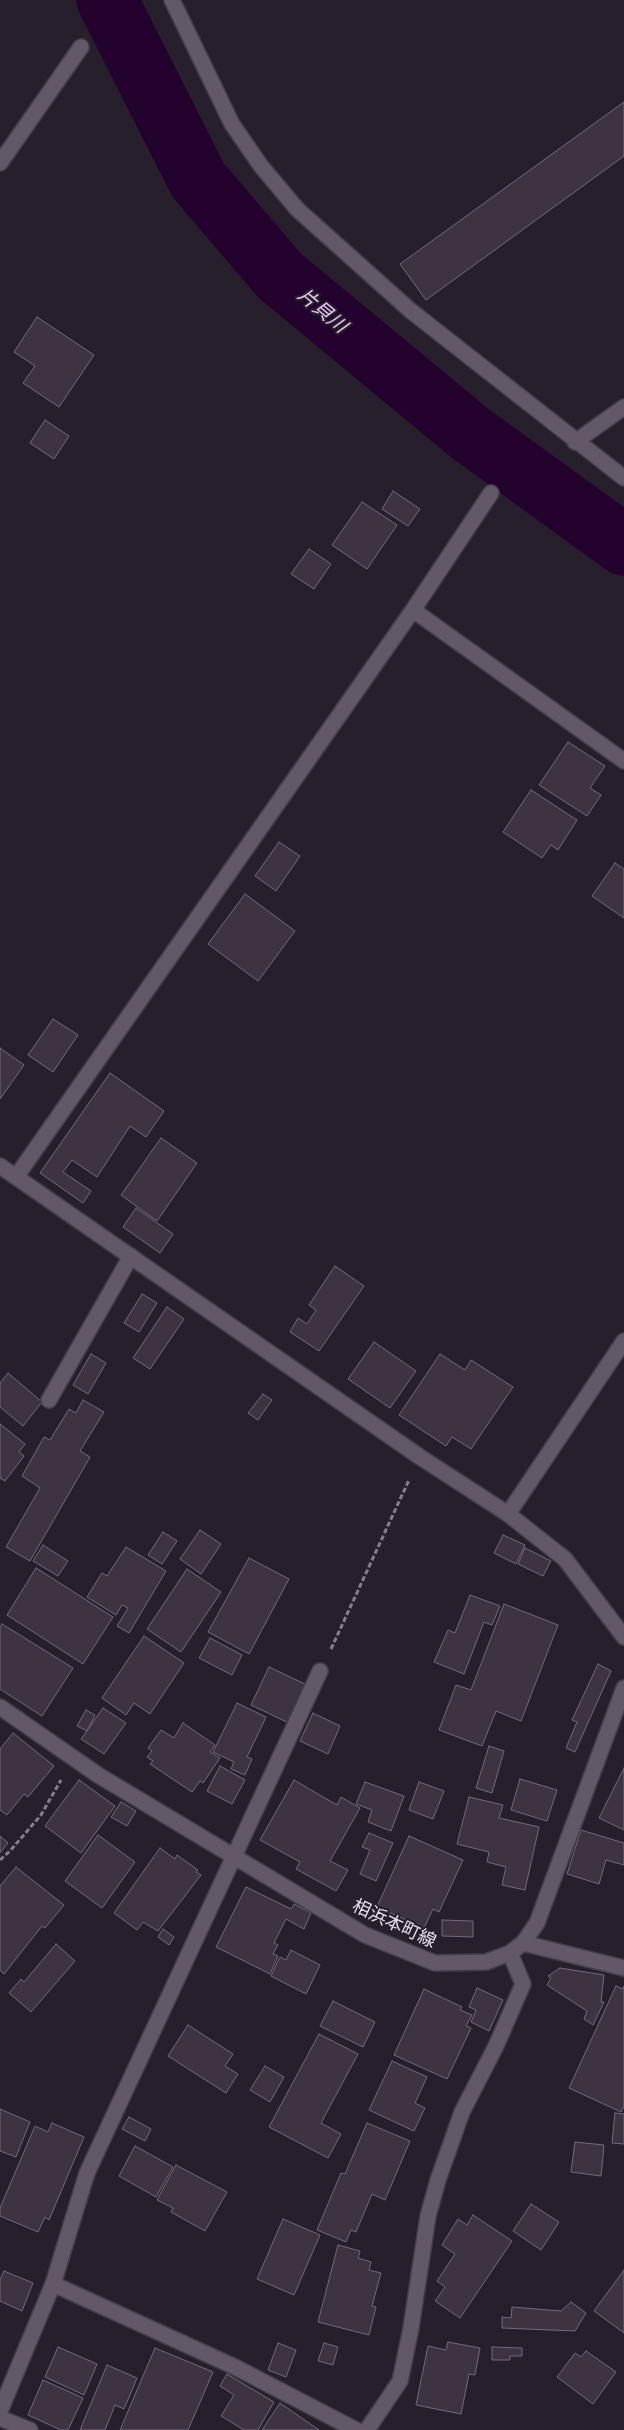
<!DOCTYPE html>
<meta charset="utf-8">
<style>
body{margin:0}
canvas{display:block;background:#281f2c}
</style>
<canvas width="624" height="2430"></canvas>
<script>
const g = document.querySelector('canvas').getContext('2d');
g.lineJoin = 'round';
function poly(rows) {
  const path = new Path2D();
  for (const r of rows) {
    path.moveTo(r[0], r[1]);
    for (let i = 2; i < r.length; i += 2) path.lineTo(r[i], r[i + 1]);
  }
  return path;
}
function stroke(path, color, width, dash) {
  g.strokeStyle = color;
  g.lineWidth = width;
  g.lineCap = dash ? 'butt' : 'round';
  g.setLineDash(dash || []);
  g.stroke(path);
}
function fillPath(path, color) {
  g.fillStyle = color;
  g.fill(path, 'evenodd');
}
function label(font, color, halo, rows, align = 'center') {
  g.font = font + ' Cabin,"Noto Sans JP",sans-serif';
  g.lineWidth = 4;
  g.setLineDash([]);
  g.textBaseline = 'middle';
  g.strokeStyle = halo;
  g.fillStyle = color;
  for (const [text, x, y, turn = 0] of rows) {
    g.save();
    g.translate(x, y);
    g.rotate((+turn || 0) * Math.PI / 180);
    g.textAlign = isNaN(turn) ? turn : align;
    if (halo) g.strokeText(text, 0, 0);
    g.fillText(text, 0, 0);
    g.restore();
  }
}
const river = poly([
 [107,0,198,180,280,276,471,434,624,545]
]);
const building = poly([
 [624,102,624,156,426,300,400,264,624,102],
 [37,317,94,355,59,407,23,383,35,366,14,352,37,317],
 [45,420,69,436,54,459,30,443,45,420],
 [393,491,420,509,408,526,382,509,393,491],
 [362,502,397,525,367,569,332,545,362,502],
 [309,549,331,564,314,589,291,574,309,549],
 [568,742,605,766,590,788,601,795,587,816,539,785,568,742],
 [531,790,577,820,558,850,551,845,542,858,503,832,531,790],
 [279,842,300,856,276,891,255,876,279,842],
 [615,863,624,869,624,918,592,896,615,863],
 [245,894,295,931,258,981,208,944,245,894],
 [53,1019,78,1035,53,1072,28,1055,53,1019],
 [0,1048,24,1065,0,1099,0,1048],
 [110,1073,164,1111,146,1137,130,1126,97,1177,72,1160,63,1172,91,1191,83,1203,40,1173,110,1073],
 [161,1138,197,1163,157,1221,121,1195,161,1138],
 [136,1208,173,1234,160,1253,123,1227,136,1208],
 [335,1266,364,1286,319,1351,290,1332,298,1318,307,1324,316,1310,309,1305,335,1266],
 [142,1294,157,1303,139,1332,124,1323,142,1294],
 [167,1307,184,1319,150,1369,133,1358,167,1307],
 [374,1342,416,1371,390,1408,348,1379,374,1342],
 [91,1354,106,1363,88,1394,73,1385,91,1354],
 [440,1354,465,1370,471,1360,513,1387,471,1449,452,1437,446,1446,399,1415,440,1354],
 [8,1373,42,1402,23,1426,0,1407,0,1383,8,1373],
 [263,1394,272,1400,258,1420,248,1413,263,1394],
 [83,1400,104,1412,80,1451,90,1457,30,1561,6,1547,40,1488,22,1476,44,1437,50,1440,69,1409,76,1413,83,1400],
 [0,1424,25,1444,19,1452,24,1456,5,1481,0,1478,0,1424],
 [200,1530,221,1544,201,1574,180,1559,200,1530],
 [163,1532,177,1541,162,1564,148,1555,163,1532],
 [503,1535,525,1545,516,1564,494,1553,503,1535],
 [43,1545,68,1561,58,1576,33,1561,43,1545],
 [126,1547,166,1571,129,1633,117,1626,128,1608,122,1605,116,1615,87,1597,102,1573,107,1576,126,1547],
 [525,1548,551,1561,543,1576,518,1564,525,1548],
 [249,1558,289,1579,249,1654,208,1632,249,1558],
 [36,1568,113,1617,83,1664,7,1615,36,1568],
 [187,1569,221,1592,181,1652,147,1629,187,1569],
 [470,1595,500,1606,492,1625,484,1622,464,1674,434,1662,448,1630,455,1633,470,1595],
 [504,1604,558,1625,521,1721,496,1711,482,1746,439,1730,456,1685,471,1690,504,1604],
 [2,1624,73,1668,42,1716,0,1689,0,1627,2,1624],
 [144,1636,184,1663,150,1714,134,1703,126,1715,102,1698,144,1636],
 [210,1638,242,1655,232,1675,199,1658,210,1638],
 [598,1664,611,1671,575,1752,566,1748,577,1722,572,1720,598,1664],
 [269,1667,307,1685,289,1723,251,1705,269,1667],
 [237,1703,266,1717,247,1757,252,1759,245,1775,231,1769,234,1762,213,1752,237,1703],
 [103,1708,126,1723,104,1754,81,1739,103,1708],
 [86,1710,95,1715,87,1731,77,1726,86,1710],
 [313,1713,340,1726,328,1754,300,1741,313,1713],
 [183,1723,215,1745,210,1752,220,1758,203,1783,200,1781,192,1792,150,1764,153,1761,147,1757,152,1751,148,1748,161,1730,174,1738,183,1723],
 [13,1733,54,1766,28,1797,24,1794,7,1815,0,1810,0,1749,13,1733],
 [489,1746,504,1751,492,1793,476,1788,489,1746],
 [220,1766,245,1780,232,1804,207,1791,220,1766],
 [624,1768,624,1830,599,1818,624,1768],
 [520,1779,557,1790,547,1821,511,1810,520,1779],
 [79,1780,115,1806,81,1853,45,1826,79,1780],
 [294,1780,337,1805,341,1797,360,1808,330,1861,348,1870,336,1891,296,1869,300,1862,260,1840,294,1780],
 [365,1782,404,1796,391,1831,368,1822,372,1810,356,1804,365,1782],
 [419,1782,444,1791,433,1819,409,1810,419,1782],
 [469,1797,503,1805,499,1818,539,1827,525,1890,502,1885,506,1867,487,1862,489,1852,457,1844,469,1797],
 [121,1802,136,1811,127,1826,111,1817,121,1802],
 [581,1830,624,1843,624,1865,606,1860,599,1884,567,1874,581,1830],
 [369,1833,393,1843,376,1881,360,1874,370,1850,362,1847,369,1833],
 [98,1835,135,1862,102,1908,65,1881,98,1835],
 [0,1836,8,1843,0,1853,0,1836],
 [409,1836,463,1860,439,1912,433,1909,424,1928,377,1907,409,1836],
 [160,1848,175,1859,177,1855,198,1870,196,1872,201,1875,158,1931,143,1922,137,1930,114,1913,160,1848],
 [16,1867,64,1905,45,1928,42,1926,4,1974,0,1970,0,1886,16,1867],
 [246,1887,291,1909,294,1904,311,1913,304,1929,286,1919,274,1943,278,1945,273,1954,278,1956,270,1974,216,1947,246,1887],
 [442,1920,473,1921,473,1937,442,1936,442,1920],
 [163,1929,174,1937,169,1945,158,1937,163,1929],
 [56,1944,75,1961,31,2012,9,1993,21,1979,24,1982,56,1944],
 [291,1950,320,1965,306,1994,271,1976,280,1957,286,1960,291,1950],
 [560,1968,604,1975,601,2002,604,2002,593,2025,584,2019,587,2011,547,1985,551,1978,548,1976,560,1968],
 [616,1986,623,1989,624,1986,624,2106,621,2112,569,2088,616,1986],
 [477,1988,503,2000,489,2031,471,2022,476,2010,469,2007,477,1988],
 [424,1989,462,2007,460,2010,472,2015,466,2026,471,2028,447,2079,394,2055,424,1989],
 [333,2001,375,2022,363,2047,320,2026,333,2001],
 [188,2025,233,2054,225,2066,238,2074,226,2093,168,2056,188,2025],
 [319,2034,358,2054,321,2123,341,2134,328,2158,269,2127,319,2034],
 [392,2061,427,2077,415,2103,425,2108,414,2131,369,2110,392,2061],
 [265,2066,284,2077,270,2102,250,2090,265,2066],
 [0,2109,30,2122,16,2157,0,2151,0,2109],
 [615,2113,624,2114,624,2144,612,2143,615,2113],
 [129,2117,151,2129,145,2141,122,2129,129,2117],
 [52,2123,84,2137,49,2220,45,2217,38,2232,0,2216,0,2208,35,2126,48,2132,52,2123],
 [367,2123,410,2141,385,2200,372,2194,356,2232,351,2230,346,2242,317,2230,341,2173,345,2174,367,2123],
 [575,2142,604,2145,601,2176,571,2172,575,2142],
 [135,2146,173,2167,156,2197,119,2176,135,2146],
 [176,2165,227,2192,205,2231,171,2212,173,2208,157,2200,176,2165],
 [531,2204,559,2222,541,2250,513,2231,531,2204],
 [473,2215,512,2241,460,2318,435,2301,445,2287,437,2281,455,2254,442,2245,458,2219,467,2225,473,2215],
 [283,2219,320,2235,294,2295,257,2279,283,2219],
 [338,2245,360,2251,358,2258,371,2262,369,2270,381,2273,372,2306,376,2307,369,2335,318,2322,338,2245],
 [624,2270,624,2333,594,2311,624,2270],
 [4,2271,33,2283,22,2311,0,2301,0,2280,4,2271],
 [571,2302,586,2313,575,2331,502,2328,502,2317,511,2318,512,2307,561,2311,571,2302],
 [448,2342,480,2348,475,2375,469,2374,461,2414,416,2405,428,2346,446,2350,448,2342],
 [278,2343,296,2350,286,2377,268,2370,278,2343],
 [324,2343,338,2347,333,2365,318,2361,324,2343],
 [58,2347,97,2364,84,2395,45,2377,58,2347],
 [492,2347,522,2348,522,2356,510,2356,510,2360,492,2360,492,2347],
 [155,2348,213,2372,188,2430,120,2430,155,2348],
 [586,2351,616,2372,593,2404,557,2377,575,2353,581,2357,586,2351],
 [107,2365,137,2378,124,2409,115,2405,105,2430,80,2430,107,2365],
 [227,2374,274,2402,258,2430,244,2430,221,2416,234,2395,220,2386,227,2374],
 [43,2380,83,2398,68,2430,61,2430,28,2415,43,2380],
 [280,2403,319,2430,262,2430,280,2403]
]);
const path = poly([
 [331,1649,409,1480],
 [0,1860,10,1851,41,1815,61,1780]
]);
const street = poly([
 [172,0,232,124,261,166,297,209,411,311,624,478],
 [0,163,81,47],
 [575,442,624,407],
 [413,610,491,493],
 [0,1166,420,1457,508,1514,565,1559,624,1637],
 [16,1177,413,610,624,761],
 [49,1400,131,1256],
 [508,1514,624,1341],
 [523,1943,624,1968],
 [53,2284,235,2367,356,2430],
 [0,2411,53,2284,87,2173,320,1671],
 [0,2418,30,2430],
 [367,2430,400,2381,411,2328,428,2216,438,2180,462,2112,496,2046,523,1984,510,1953]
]);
const secondary = poly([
 [0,1707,98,1775,365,1935,435,1963,486,1962,510,1953,523,1943,537,1923,624,1688]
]);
const streetNames = [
 ["相浜本町線",394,1924,25]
];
const waterNames = [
 ["片貝川",322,311,40]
];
stroke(river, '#23022d', 61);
fillPath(building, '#3e3441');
stroke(building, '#746978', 1);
stroke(street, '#443d47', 18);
stroke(secondary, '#443d47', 18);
stroke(path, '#857e88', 3, [5, 2.5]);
stroke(street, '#625867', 15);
stroke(secondary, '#625867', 15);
label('18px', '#e6e0e8', '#281f2c', streetNames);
label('italic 19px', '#ebc4fa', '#281f2c', waterNames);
</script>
